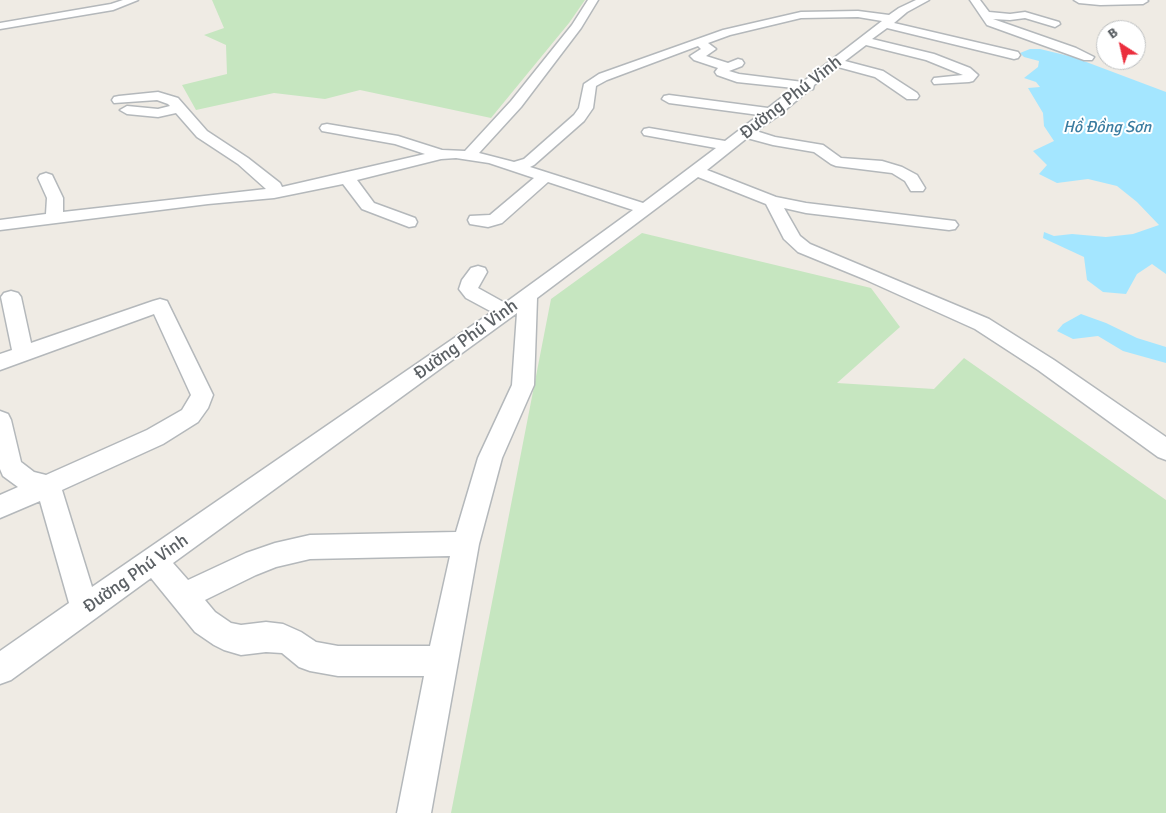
<!DOCTYPE html>
<meta charset="utf-8">
<style>
body{margin:0}
#map{position:relative;width:1166px;height:813px;overflow:hidden;background:#efebe4;font-family:Signika,sans-serif}
canvas{display:block}
.north{position:absolute;left:1096px;top:20px;width:50px;height:50px;box-sizing:border-box;background:#fff;border:1px solid #bec0c1;border-radius:50%;rotate:325deg;font-size:14px;font-weight:700;line-height:20px;text-align:center;color:#5c6165}
.north::after{content:'';display:block;margin:auto;width:18px;height:22px;background:#eb2e3d;clip-path:polygon(50% 0,100% 100%,50% 72%,0 100%)}
</style>
<div id="map">
<canvas width="1166" height="813"></canvas>
<div class="north">B</div>
</div>
<script>
const g = document.querySelector('canvas').getContext('2d');
g.lineJoin = 'round';
function fillPath(path, color) {
  g.fillStyle = color;
  g.fill(path, 'evenodd');
}
function poly(rows) {
  const path = new Path2D();
  for (const r of rows) {
    path.moveTo(r[0], r[1]);
    for (let i = 2; i < r.length; i += 2) path.lineTo(r[i], r[i + 1]);
  }
  return path;
}
function stroke(path, color, width, dash) {
  g.strokeStyle = color;
  g.lineWidth = width;
  g.lineCap = dash ? 'butt' : 'round';
  g.setLineDash(dash || []);
  g.stroke(path);
}
function label(font, color, halo, rows, align = 'center') {
  g.font = font + ' Signika,sans-serif';
  g.lineWidth = 4;
  g.setLineDash([]);
  g.textBaseline = 'middle';
  g.strokeStyle = halo;
  g.fillStyle = color;
  for (const [text, x, y, turn = 0] of rows) {
    g.save();
    g.translate(x, y);
    g.rotate((+turn || 0) * Math.PI / 180);
    g.textAlign = isNaN(turn) ? turn : align;
    if (halo) g.strokeText(text, 0, 0);
    g.fillText(text, 0, 0);
    g.restore();
  }
}
const green = poly([
 [212,0,585,0,569,23,491,118,360,90,325,99,274,93,196,110,182,85,227,74,226,45,204,35,224,28],
 [642,233,871,288,900,327,837,383,934,389,964,358,1166,500,1166,813,451,813,551,299]
]);
const water = poly([
 [1030,49,1040,49,1073,57,1166,92,1166,274,1152,264,1137,274,1126,294,1103,292,1087,280,1084,257,1043,238,1044,232,1054,236,1072,234,1106,237,1133,234,1159,225,1137,202,1117,186,1088,179,1057,183,1039,174,1047,165,1033,151,1054,141,1044,126,1043,113,1028,88,1040,87,1036,82,1024,78,1038,67,1039,61,1024,57,1020,53],
 [1081,314,1106,323,1137,338,1166,347,1166,363,1123,351,1098,336,1073,339,1057,331,1063,324]
]);
const street = poly([
 [123,0,138,0,113,10,0,29,0,23,111,4,123,0],
 [588,0,598,0,581,28,521,107,479,153,514,162,524,159,574,115,579,108,584,84,599,74,723,30,801,12,858,11,889,15,899,8,916,0,929,0,907,12,894,23,1018,52,1020,55,1018,58,1014,59,887,28,872,39,934,54,970,68,978,75,973,81,969,82,934,84,932,81,934,78,963,75,926,60,866,45,845,61,883,71,917,93,919,96,917,99,907,99,875,77,838,67,814,85,813,89,809,90,778,116,756,131,775,137,823,145,841,158,882,161,902,167,917,175,925,188,923,191,911,191,905,181,892,173,836,166,831,164,814,152,773,145,747,138,707,170,776,197,806,203,955,221,958,225,955,229,949,230,806,213,784,208,800,236,810,244,989,319,1054,360,1166,437,1166,460,1158,457,1038,370,975,329,864,279,798,252,784,239,766,204,698,177,537,298,534,385,502,458,479,544,431,813,397,813,424,676,338,676,310,671,299,667,282,653,266,652,241,655,224,650,214,645,195,632,151,578,11,680,0,684,0,651,69,603,40,501,0,518,0,495,18,487,3,476,0,469,0,411,8,414,11,420,21,462,34,472,46,475,147,430,182,410,191,395,154,314,0,370,0,354,12,350,1,297,4,293,11,291,18,293,21,297,31,343,153,301,160,299,167,301,213,395,208,408,198,422,163,444,62,490,92,587,492,312,466,298,459,289,462,280,471,268,478,266,485,268,487,272,478,288,505,303,633,210,548,182,502,223,488,227,470,224,468,220,470,216,490,215,534,178,489,163,456,158,441,159,357,180,374,203,415,218,417,222,415,226,409,227,362,209,343,184,274,198,208,204,0,230,0,220,46,214,47,198,38,178,40,175,46,173,52,175,63,198,63,212,266,189,238,164,197,137,176,113,158,117,127,114,120,110,127,106,158,109,170,106,168,104,157,100,114,103,112,100,114,97,119,96,158,92,178,98,207,131,248,158,280,183,282,187,425,154,395,144,322,131,320,128,322,125,327,124,398,136,442,150,465,151,511,101,572,25,588,0],
 [858,17,882,21,803,82,739,74,729,71,742,66,744,63,742,60,738,59,728,63,706,56,716,49,708,43,730,35,801,18,858,17],
 [698,46,701,49,690,56,694,60,718,68,715,72,717,75,737,82,794,88,768,108,669,95,664,96,662,99,669,103,759,115,725,141,649,128,644,129,642,132,644,135,716,148,643,203,530,167,534,165,584,121,593,108,596,86,607,80,698,46],
 [517,313,512,385,478,458,456,532,310,535,275,543,246,553,188,580,173,563,517,313],
 [450,556,430,646,338,646,316,642,301,632,283,624,266,622,241,625,231,623,215,612,205,600,256,575,276,567,310,559,450,556],
 [970,0,980,0,989,12,1010,14,1025,12,1059,22,1060,24,1055,27,1025,18,1010,20,993,19,1076,48,1094,57,1092,60,1084,60,987,25,970,0],
 [1074,0,1147,0,1148,1,1143,4,1100,5,1079,3,1074,0]
]);
const farWaternames = [
 ["Hồ Đồng Sơn",1107,128]
];
const streetNames = [
 ["Đường Phú Vinh",791,98,-38],
 ["Đường Phú Vinh",466,340,-36],
 ["Đường Phú Vinh",136,574,-35]
];
fillPath(green, '#c6e6c0');
fillPath(water, '#a4e6ff');
stroke(street, '#b4b8bb', 3);
fillPath(street, '#fff');
label('italic 16px', '#3a7ca0', '#fff', farWaternames);
label('18px', '#5c6165', '#fff', streetNames);
</script>
